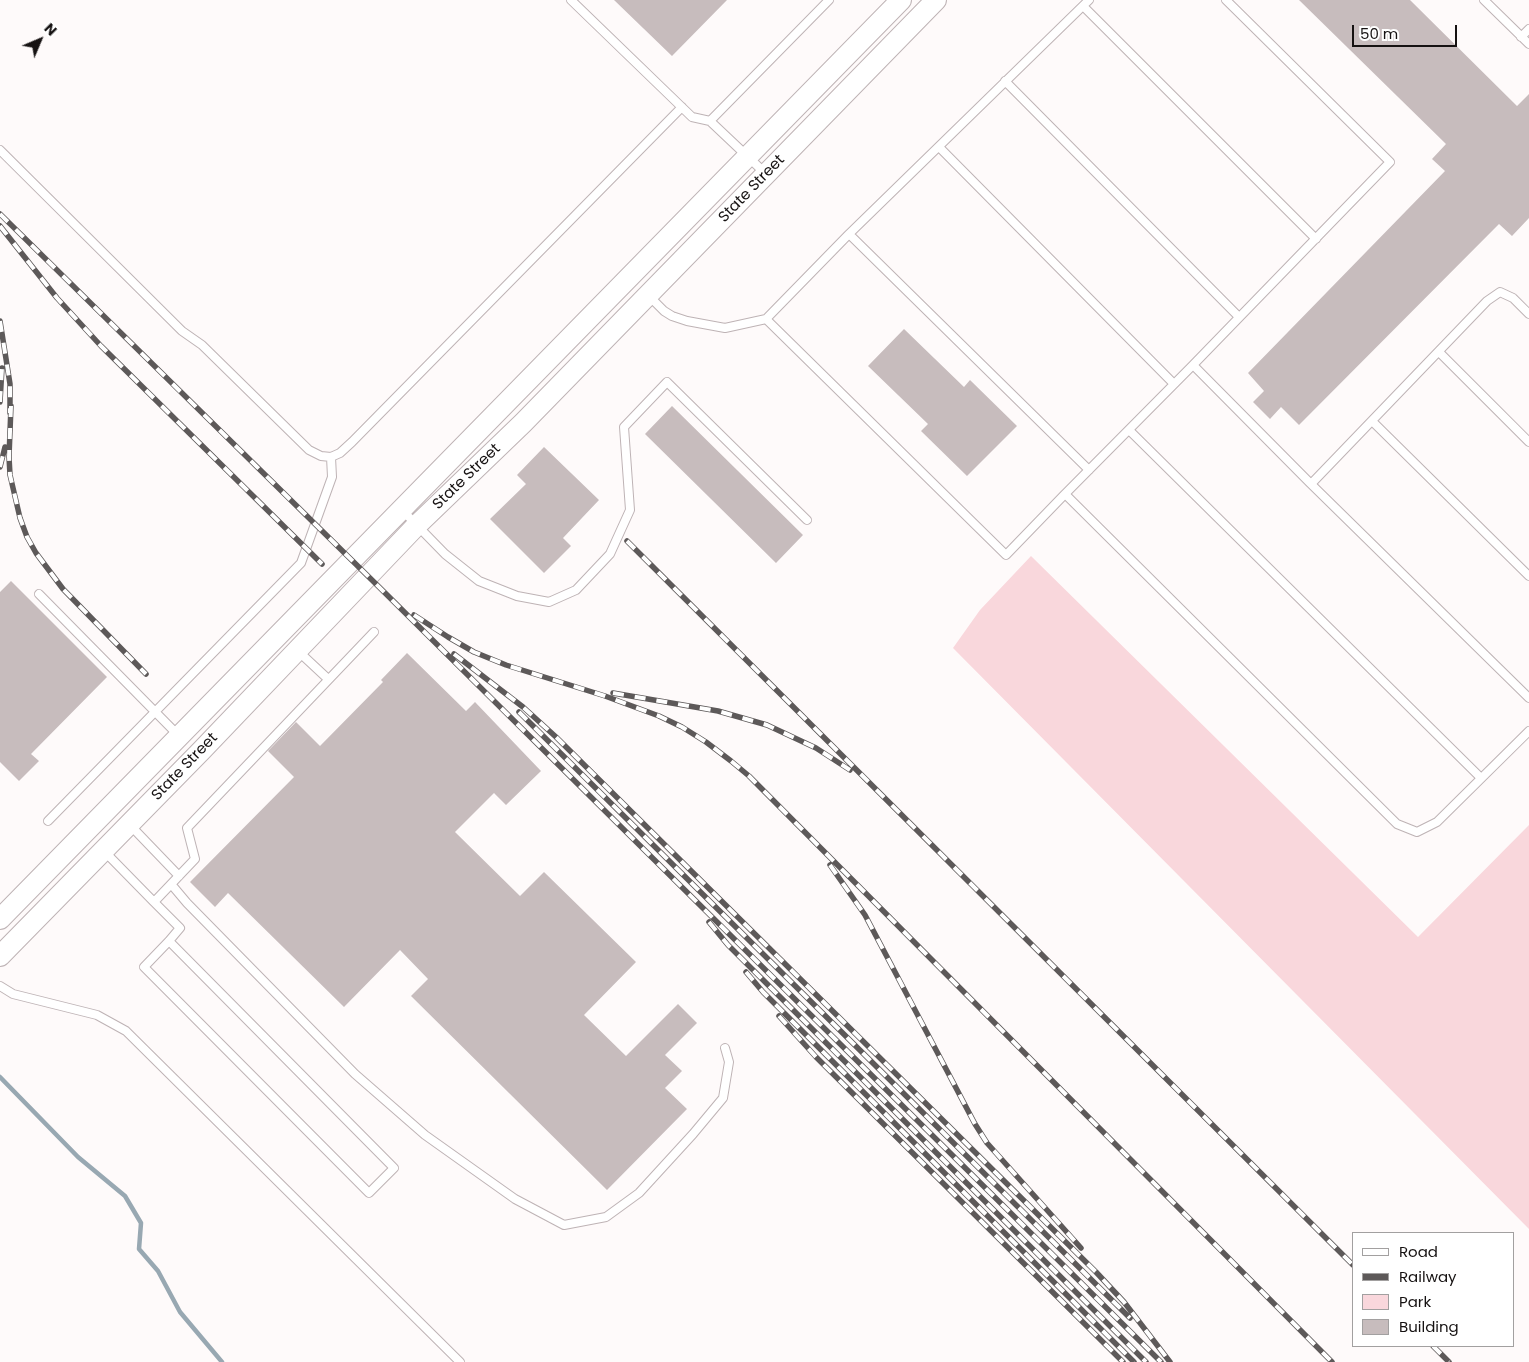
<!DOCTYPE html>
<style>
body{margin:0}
#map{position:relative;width:1529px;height:1362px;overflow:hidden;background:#fefafa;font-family:Poppins,sans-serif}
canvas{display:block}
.legend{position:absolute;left:1352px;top:1232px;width:162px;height:115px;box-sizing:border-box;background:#fff;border:1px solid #a2a0a0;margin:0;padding:6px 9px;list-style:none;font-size:15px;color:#161212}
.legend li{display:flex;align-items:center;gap:10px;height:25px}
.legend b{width:25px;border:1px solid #a2a0a0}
.north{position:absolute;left:15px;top:15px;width:50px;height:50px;-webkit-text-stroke:4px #fff;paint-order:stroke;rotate:45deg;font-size:14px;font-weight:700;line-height:20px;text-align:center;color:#161212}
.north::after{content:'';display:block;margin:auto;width:18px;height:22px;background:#161212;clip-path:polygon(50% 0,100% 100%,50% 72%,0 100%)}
.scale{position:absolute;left:1352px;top:25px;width:105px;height:22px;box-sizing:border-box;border:2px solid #161212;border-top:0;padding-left:6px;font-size:15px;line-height:18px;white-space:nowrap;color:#161212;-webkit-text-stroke:4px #fff;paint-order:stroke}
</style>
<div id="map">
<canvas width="1529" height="1362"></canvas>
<ul class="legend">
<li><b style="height:6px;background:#fff"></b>Road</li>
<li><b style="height:6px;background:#5d5959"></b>Railway</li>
<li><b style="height:14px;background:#f9d7dc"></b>Park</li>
<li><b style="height:14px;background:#c7bcbd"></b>Building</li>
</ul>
<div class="north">N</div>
<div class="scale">50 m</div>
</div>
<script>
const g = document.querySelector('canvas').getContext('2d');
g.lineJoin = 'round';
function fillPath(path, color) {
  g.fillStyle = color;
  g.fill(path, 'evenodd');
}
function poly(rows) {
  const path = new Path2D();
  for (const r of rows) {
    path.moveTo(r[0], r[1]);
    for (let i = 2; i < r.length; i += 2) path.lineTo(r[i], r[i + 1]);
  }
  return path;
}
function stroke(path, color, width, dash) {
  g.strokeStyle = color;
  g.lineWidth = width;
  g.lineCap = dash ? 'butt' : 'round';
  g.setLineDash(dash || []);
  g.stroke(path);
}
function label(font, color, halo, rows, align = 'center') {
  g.font = font + ' Poppins,sans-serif';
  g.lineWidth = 4.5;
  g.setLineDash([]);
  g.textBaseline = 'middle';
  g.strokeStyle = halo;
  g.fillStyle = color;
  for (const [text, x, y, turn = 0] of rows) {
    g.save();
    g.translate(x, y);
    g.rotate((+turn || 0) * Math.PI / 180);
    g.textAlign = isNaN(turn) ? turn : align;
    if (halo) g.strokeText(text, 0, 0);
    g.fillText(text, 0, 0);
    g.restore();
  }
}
const green = poly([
 [1031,556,1418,937,1529,825,1529,1229,953,648,980,610]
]);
const stream = poly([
 [0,1077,78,1157,125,1196,141,1223,139,1249,158,1271,180,1312,222,1362]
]);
const building = poly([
 [614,0,727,0,672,56],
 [1299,0,1410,0,1517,106,1529,94,1529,218,1512,236,1499,224,1299,425,1281,407,1270,419,1253,402,1264,391,1248,373,1445,171,1432,159,1446,144],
 [904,329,964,387,970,380,1017,426,967,476,921,431,928,424,868,366],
 [672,406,803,535,776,563,645,434],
 [544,447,599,500,563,538,571,546,544,573,490,519,526,484,517,475],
 [11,581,107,677,31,754,39,761,19,781,0,762,0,592],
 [407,653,466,711,475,702,541,771,506,805,494,793,455,832,520,896,544,872,636,962,584,1015,626,1056,678,1004,697,1023,665,1055,682,1071,665,1088,687,1109,607,1190,411,996,428,979,400,950,344,1007,228,893,215,907,190,882,294,777,268,751,296,722,320,746,383,682,381,680]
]);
const service = poly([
 [571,0,692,117,710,121,829,0],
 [1484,0,1529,44],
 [1083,6,1316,239],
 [1521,37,1529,29],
 [1005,81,1239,317],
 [710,121,765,173],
 [939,147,1174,384],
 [0,150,182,331,202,345,309,450,321,456,331,457,340,453,352,442,682,107],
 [849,234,1089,470],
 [648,295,664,311,672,316,687,321,725,328,766,319,849,234,1089,0],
 [766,319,1006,555,1065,494,1397,824,1417,832,1437,822,1529,731],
 [1439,352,1529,442],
 [1193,365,1390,162,1226,0],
 [1373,422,1529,576],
 [1129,430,1481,778],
 [1311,484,1529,698],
 [1065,494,1193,365,1311,484,1487,301,1500,292,1513,298,1529,314],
 [402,510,445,554,479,581,517,596,549,602,576,590,610,554,630,510,624,427,667,382,807,520],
 [39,594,178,735],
 [298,651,328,679],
 [48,821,301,563,332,477,331,457],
 [129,824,179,876],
 [104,851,154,902,195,859,187,828,374,632],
 [171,884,187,903,355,1074,425,1135,515,1199,564,1225,606,1217,639,1193,693,1134,723,1098,729,1062,725,1048],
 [154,902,180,928,169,941,144,967,369,1193,394,1168,169,941],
 [0,986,13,994,97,1015,126,1031,460,1362]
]);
const tertiary = poly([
 [0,919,901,0],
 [0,956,202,750,417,525,523,423,936,0]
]);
const rail = poly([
 [0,214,375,583,1161,1362],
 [0,226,57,298,101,346,322,564],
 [0,321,10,384,10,413],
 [0,402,2,368],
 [11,406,9,457,10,475,20,518,27,537,36,553,63,589,146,674],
 [0,467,5,447],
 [627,541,1353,1265],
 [414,615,448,637,474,652,506,665,605,696,659,716,682,727,706,742,731,761,749,776,1332,1362],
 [454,654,523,707,556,737,1096,1272,1124,1302,1170,1362],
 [613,693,718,711,767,725,816,748,850,770],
 [519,712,1130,1318],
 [830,865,865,915,975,1124,987,1143,1081,1248],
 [709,922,728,945,1146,1362],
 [746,972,763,992,1134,1362],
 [779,1016,816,1057,1123,1362],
 [1433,1346,1449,1362]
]);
const streetNames = [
 ["State Street",752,189,-46],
 ["State Street",467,477,-44],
 ["State Street",185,767,-46]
];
fillPath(green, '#f9d7dc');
stroke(stream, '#98a8b2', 4.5);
fillPath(building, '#c7bcbd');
stroke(service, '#beb3b5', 10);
stroke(tertiary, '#beb3b5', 22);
stroke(service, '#fff', 8);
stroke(tertiary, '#fff', 20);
stroke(rail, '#5d5959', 5.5);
stroke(rail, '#fff', 4, [11]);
label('15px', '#161212', '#fff', streetNames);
</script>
